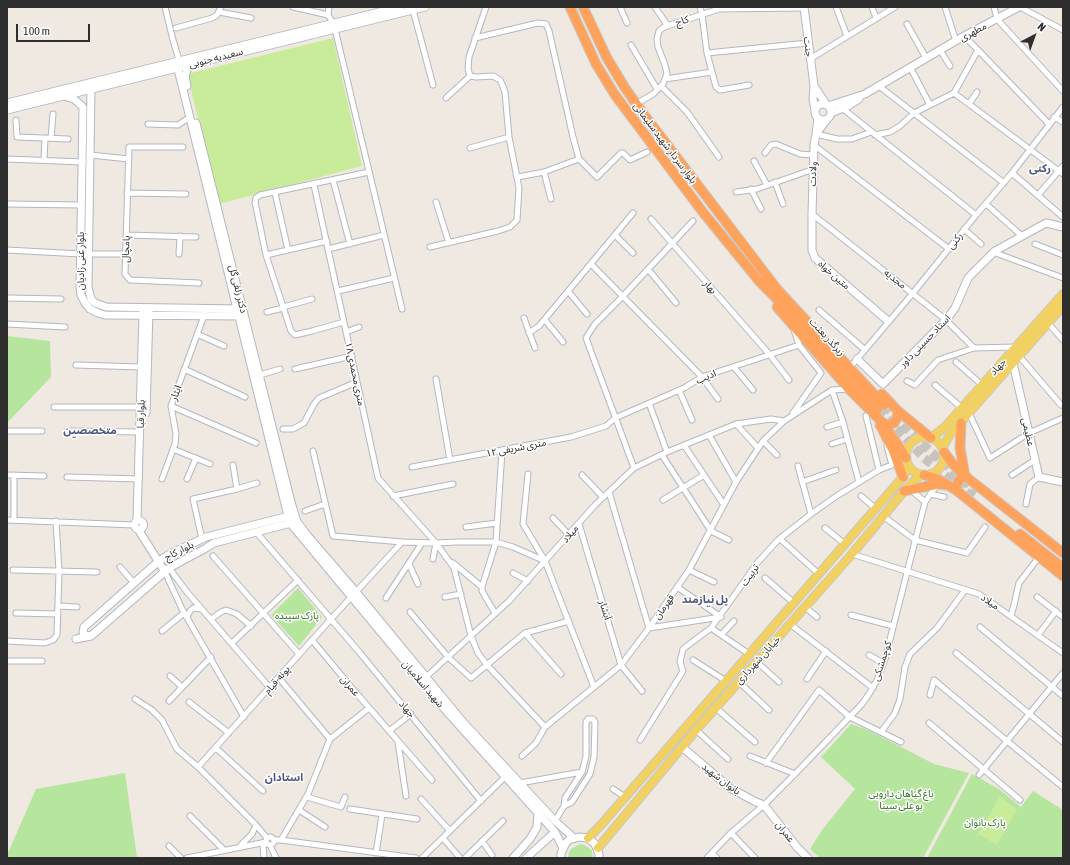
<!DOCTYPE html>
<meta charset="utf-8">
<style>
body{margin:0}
#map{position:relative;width:1070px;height:865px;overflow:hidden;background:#efe9e1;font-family:"Asap Condensed",sans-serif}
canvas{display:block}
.frame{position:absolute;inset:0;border:8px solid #2e2e2e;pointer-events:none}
.north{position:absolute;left:1014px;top:16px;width:40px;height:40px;-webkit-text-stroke:3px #fff;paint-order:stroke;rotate:41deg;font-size:11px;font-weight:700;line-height:16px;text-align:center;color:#2e2e2e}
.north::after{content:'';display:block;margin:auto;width:14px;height:18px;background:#2e2e2e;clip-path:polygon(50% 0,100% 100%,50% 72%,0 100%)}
.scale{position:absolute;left:16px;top:24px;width:74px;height:18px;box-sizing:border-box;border:2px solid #2e2e2e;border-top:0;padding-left:5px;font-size:12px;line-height:14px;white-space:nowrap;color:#2e2e2e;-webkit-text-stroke:3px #fff;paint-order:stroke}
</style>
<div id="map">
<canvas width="1070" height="865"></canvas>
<div class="frame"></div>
<div class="north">N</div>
<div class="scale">100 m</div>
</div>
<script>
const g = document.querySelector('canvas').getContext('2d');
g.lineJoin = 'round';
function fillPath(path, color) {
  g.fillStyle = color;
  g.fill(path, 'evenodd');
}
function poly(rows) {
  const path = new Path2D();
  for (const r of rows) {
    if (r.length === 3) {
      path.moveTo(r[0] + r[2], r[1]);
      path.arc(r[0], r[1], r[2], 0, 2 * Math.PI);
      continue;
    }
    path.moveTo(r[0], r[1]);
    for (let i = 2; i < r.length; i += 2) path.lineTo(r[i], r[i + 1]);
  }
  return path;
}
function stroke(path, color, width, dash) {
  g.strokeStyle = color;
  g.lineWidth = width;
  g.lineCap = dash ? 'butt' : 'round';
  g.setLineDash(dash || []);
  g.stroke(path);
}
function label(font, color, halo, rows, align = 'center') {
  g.font = font + ' "Asap Condensed","Noto Sans Arabic",sans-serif';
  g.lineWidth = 3;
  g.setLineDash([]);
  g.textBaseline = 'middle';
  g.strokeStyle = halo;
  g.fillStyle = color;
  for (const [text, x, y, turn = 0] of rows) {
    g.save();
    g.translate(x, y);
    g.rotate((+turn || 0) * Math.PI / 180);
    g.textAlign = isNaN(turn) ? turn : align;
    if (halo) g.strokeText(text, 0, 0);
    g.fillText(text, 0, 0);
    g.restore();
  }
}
const green = poly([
 [7,336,50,341,51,377,7,423],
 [298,588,322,617,299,646,271,615],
 [851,724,868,730,934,764,969,773,923,858,820,858,810,849,822,830,855,789,821,757],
 [125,773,137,858,10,858,7,855,36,789],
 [972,774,999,789,1021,807,1033,791,1063,810,1063,858,927,858],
 [582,844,589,848,592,851,593,858,568,858,569,852,571,849,578,845]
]);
const pitch = poly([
 [333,38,362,166,219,204,187,74],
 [1000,796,1017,810,997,845,978,834]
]);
const highwayTunnel = poly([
 [884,405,930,451,977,492],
 [878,409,924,458,973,497]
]);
const street = poly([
 [165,7,173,40,179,60],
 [293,7,328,15],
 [329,7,328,15,333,23],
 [620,7,627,23],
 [655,7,668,26],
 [700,7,702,15,707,53,716,87,720,90,749,85],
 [836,7,847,36],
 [872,7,876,18],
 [945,7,956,41],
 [994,7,997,19,1063,91],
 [1020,7,1063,30],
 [413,10,433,85],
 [219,12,251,18],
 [907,24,926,58],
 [176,28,212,18,217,15,221,7],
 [335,29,402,309],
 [475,38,538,23,546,24,549,31,573,137,579,159,597,177,621,153,623,153,630,160,647,152],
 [631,45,657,89],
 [940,50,950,66],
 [978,50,1049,124],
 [707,53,808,43],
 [810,59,895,7],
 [910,67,930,105],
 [470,76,468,69,469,57,486,7],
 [665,79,712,72],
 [661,86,687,112,719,157],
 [879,86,1004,183],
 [954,93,1063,174],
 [446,98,470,76],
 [636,104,653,94,663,84,667,74,665,65,658,47,657,39,659,31,664,27,719,9,804,8],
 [969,104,977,92],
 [842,108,976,215],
 [1054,117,1063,122],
 [16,120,17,137,68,139],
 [148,124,178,125,190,117],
 [816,134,837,139,852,139,871,132],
 [875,135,890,132,900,126,914,113,954,93,978,50,964,36],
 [51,138,53,114],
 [814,145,949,249],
 [183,147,129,147,125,274,130,280,199,283],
 [470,148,509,137],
 [765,153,771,145,776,144,800,154,814,155],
 [90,155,129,159],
 [7,159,83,162],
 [44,160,45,138],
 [754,161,767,185],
 [544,172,551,199],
 [1012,173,1063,217],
 [518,177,544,172,579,159],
 [333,180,350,244],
 [775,182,783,204],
 [314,185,378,478,436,543,454,568,471,636,478,653,487,665,545,727],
 [751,189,761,209],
 [736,192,757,189,814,169],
 [127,193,186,194],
 [275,193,288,250],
 [1038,195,1063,166],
 [436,202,449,243],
 [7,204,82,205],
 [986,204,1022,236],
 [812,214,946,320,974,348],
 [651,219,770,355,789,380],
 [964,229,981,244],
 [126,235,196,237],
 [615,235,633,253],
 [1035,244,1063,255],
 [430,247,498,231,510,227,517,220,519,188,509,137,505,92,502,84,500,80,493,76,476,77,470,76],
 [328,249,384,235],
 [7,250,81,254],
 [993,252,1063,278],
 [88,254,125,254],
 [179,254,180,236],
 [266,255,327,241],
 [591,264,702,377,718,399],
 [648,269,676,303],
 [338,291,394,278],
 [568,291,587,314],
 [7,298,61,299],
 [283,307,312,299],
 [819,310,864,349],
 [267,312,283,308],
 [524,318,535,348],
 [545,320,563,342],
 [344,322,312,331,295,335,291,331,266,255,255,202,256,198,260,195,369,172],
 [1048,323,1063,340],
 [7,324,65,327],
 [346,332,359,327],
 [529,333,539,326,633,213],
 [197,334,224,346],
 [1019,356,1061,405],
 [956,362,982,385],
 [853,364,913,293,976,215,1012,173,1063,107],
 [76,365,142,367],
 [734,367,753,390],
 [184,369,245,397],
 [295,369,352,356],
 [260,375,280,369],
 [436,379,450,460],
 [907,381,915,385,938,360,974,348,1016,347],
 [935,385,962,408],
 [679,390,692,420],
 [832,390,843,422,859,482],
 [649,403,667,452],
 [171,406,256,443],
 [54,407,141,407],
 [793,413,821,373,799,345,794,330],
 [969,413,990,458,1029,433,1063,418],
 [866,416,879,470],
 [736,424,758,448],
 [827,427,843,422],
 [283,429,293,429,304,423,314,404,319,398,357,382],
 [7,431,42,431],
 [67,431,140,432],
 [709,435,736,482],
 [763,441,777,455],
 [832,444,847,439],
 [684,445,724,505],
 [173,449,210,464],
 [313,451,333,536,402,542,436,543,457,542,496,542,513,547,545,561],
 [662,455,711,531,729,540],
 [233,465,237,489],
 [798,466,811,514],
 [412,467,571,437,606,426,615,418,684,388,702,377,799,345],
 [634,468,586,338,595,324,623,296,693,221],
 [528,474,523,524,545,561,594,687],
 [7,475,44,476],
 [14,475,14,520],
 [582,475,603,497],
 [1012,475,1035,460],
 [67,477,139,479],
 [162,479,175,444,176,434,171,406,205,313],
 [187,479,196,458],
 [802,482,836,470],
 [911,490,925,502],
 [609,492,649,628,721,617],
 [930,494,944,497],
 [393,496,453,484],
 [861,496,876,509],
 [663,500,704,475],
 [1026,504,1030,484,1039,477],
 [305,511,325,504],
 [883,516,915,540,967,553,985,527],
 [553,518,569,535],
 [7,520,135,525],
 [579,524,621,665,642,691],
 [466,527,497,523],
 [825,528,845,544],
 [257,533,360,653,481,801],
 [202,539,193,499,237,489,257,483],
 [780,539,819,574],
 [852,554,979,594,1063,653],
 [213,556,299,654],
 [433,559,436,543],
 [453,563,482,587],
 [409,564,418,584],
 [120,567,134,583],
 [169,568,187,592,270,688],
 [13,570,97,572],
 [689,570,714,582],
 [165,572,182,609,244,717],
 [513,573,528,581],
 [765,578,794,603],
 [677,587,721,617],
 [445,597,461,594],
 [1037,597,1063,617],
 [386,598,422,543],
 [58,606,77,607],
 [805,607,817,617],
 [410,612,448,657,471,678,525,633,569,621],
 [16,613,58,614],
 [495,613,482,591,482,587,496,542,502,451],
 [851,615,893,626],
 [1011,616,1014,605,1019,583,1039,557],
 [187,617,190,611,193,608,201,609],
 [211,619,221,612,226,610,237,614,251,626],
 [790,624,873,688],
 [980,627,1063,696],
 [711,628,749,654],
 [162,631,184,613],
 [525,633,561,674],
 [721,635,734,621],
 [1038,635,1056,611],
 [312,640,351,687,432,780],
 [7,641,45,643,53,640,57,635,59,571,56,521],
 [232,643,298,580],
 [956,653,1063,742],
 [869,655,883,663],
 [693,660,726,681],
 [7,661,42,661],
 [757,662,779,682],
 [170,676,182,687],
 [426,677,509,601,595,505,634,468,667,452,736,424,771,419,784,421],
 [279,678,330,739],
 [807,679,826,651],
 [739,682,769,710],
 [930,695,934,680,1007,741,1063,787],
 [135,699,152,710,162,720,177,749,198,767,256,825,267,838],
 [169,701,211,657],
 [189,702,229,733],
 [716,708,755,742],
 [588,719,593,719,595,722,594,757,590,774,572,802,564,806,565,798,582,772,586,756,586,722,588,719],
 [929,723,1020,800],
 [696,730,728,759],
 [389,731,411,714],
 [881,732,895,713,900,699,905,667,910,654,937,628,965,590],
 [640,740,683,671,680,662,683,649,711,628,758,562,778,540,811,514,838,495,879,470,892,465,887,446],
 [398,742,406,796],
 [216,748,263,791],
 [522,756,536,743,545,727,621,665,649,628,689,570,736,482,763,441,784,421,832,390,849,389],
 [750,756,795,774],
 [766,763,819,690,850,717,901,742],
 [198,767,331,619,402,542],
 [979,775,1063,673],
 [520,783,582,772],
 [613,789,625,797],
 [307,797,341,807,345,797],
 [421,799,450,831],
 [350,809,417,819],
 [299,810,325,827],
 [190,816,224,850],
 [555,821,564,806],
 [731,833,755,858],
 [270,841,4],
 [443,838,460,858],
 [274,840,281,840,416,858],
 [281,840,308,794,330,739,369,708],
 [482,841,492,855],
 [263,843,264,858],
 [270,845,276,858],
 [169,846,181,858],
 [240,846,252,834,256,825],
 [376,853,382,815],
 [712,853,717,858],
 [187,858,266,842],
 [422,858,506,776],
 [465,858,503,821],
 [707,858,731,833,764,805,795,774,862,704,869,694,877,680,885,659,925,502,937,485]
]);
const secondary = poly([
 [804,7,814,86,813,99,815,110],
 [176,61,288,516,291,524,448,713,555,832,563,848],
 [187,86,185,76,189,64],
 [814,86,826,104],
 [91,88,88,287,91,299,95,303,106,307,241,309],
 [64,96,74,99,83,107,80,288,81,295,85,303,90,309,98,313,105,315,244,316],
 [7,103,400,7],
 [823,112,8],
 [828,106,865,94,964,36,1019,7],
 [7,110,425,7],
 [831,113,848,106,859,99],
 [818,118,816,134,828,118],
 [196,123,291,502,297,522,307,535,356,592,463,722,555,821,574,838],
 [816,134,814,145,812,214,812,250,815,258,888,321],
 [857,359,883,384,946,320,955,308,968,278,995,251,1046,223,1063,227],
 [1013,363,1039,477,1063,482],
 [146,413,149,311],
 [293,515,206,537,168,555,159,561,84,627,83,632,85,635,91,636,169,568,206,548,214,543,295,522],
 [139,525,4.5],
 [137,521,143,312],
 [138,529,165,572],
 [76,639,91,636],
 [682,747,730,788,756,802,764,805,797,847,808,858],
 [513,858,530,839,537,827,538,812],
 [526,858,555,832],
 [561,858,561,853,566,843,569,840,579,837,588,838,595,844,599,854,599,858]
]);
const primary = poly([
 [925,456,19],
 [931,438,945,427,1063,294],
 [942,448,951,433,1063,306],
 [588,838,601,825,903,477,909,467],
 [598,848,696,730,852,554,904,491,920,475]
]);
const highway = poly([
 [570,7,596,64,615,95,702,211,759,281,772,294,878,409],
 [583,7,607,58,625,88,645,116,777,289,884,405],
 [777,307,849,389,883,423,896,442,906,458],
 [882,394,898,411,931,438],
 [883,423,888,425,894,423,897,418,898,411],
 [961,423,960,448,965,476],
 [880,425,893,450,903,477],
 [944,452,952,463,965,476,1063,553],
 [924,475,938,479,956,490,1063,576],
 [956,490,958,481,963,477,967,477],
 [904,491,938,484,946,485],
 [1020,534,1063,568]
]);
const streetNames = [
 ["کاج",682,21,-17],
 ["مطهری",973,32,-28],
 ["جنت",808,47,83],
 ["سعیدیه جنوبی",216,58,-14],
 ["بلوار سردار شهید سلیمانی",665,143,53],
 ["ولادت",813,174,-88],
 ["رکنی",955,241,-52],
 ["پامچال",126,249,-88],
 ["بلوار غنی زادیان",81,261,-90],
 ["متین خواه",834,275,41],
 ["مجدیه",895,279,38],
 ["بهار",710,287,49],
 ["دکتر زلفی گل",238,289,76],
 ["زیرگذر بعثت",827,337,47],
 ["استاد حسینی داور",925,341,-46],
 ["جهاد",998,367,-48],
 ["۱۸ متری محمدی",355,374,78],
 ["ادیب",706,377,-23],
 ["ایثار",176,393,-70],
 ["بلوار قبا",141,414,-88],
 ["عظیمی",1028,432,77],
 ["۱۲ متری شریفی",516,448,-11],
 ["میلاد",570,534,-49],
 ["بلوار کاج",179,551,-27],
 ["تربیت",750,575,-55],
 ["میلاد",990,602,34],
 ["قهرمان",664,607,-55],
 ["آبشار",605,610,73],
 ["خیابان شهرداری",758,660,-48],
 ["کوچمشکی",882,661,-72],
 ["پونه-قیام",277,680,-49],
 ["شهید اسلامیان",423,684,50],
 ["عمران",350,686,50],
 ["جهاد",407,709,50],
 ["بانوان شهید",721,779,37],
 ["عمران",785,832,52]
];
const parkNames = [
 ["پارک سپیده",297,616],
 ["باغ گیاهان دارویی",901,794],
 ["بو علی سینا",901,806],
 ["پارک بانوان",985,823]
];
const neighbourhoodNames = [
 ["رکنی",1040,169],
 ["متخصصین",90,431],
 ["پل نیازمند",705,600],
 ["استادان",284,778]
];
fillPath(green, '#b6e59e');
fillPath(pitch, '#c9ec9a');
stroke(highwayTunnel, '#c8c4bd', 9, [9, 4.5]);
stroke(street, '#b4b7c1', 7);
stroke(secondary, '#b4b7c1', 9);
stroke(primary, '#c9c9c9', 10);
stroke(highway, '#c9c9c9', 11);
stroke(street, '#fff', 5);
stroke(secondary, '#fff', 7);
stroke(primary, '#f2d163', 8);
stroke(highway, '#ffa35c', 9);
label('10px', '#2e2e2e', '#fff', streetNames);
label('10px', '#2c6e1b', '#fff', parkNames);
label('bold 11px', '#4d5680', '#fff', neighbourhoodNames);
</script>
